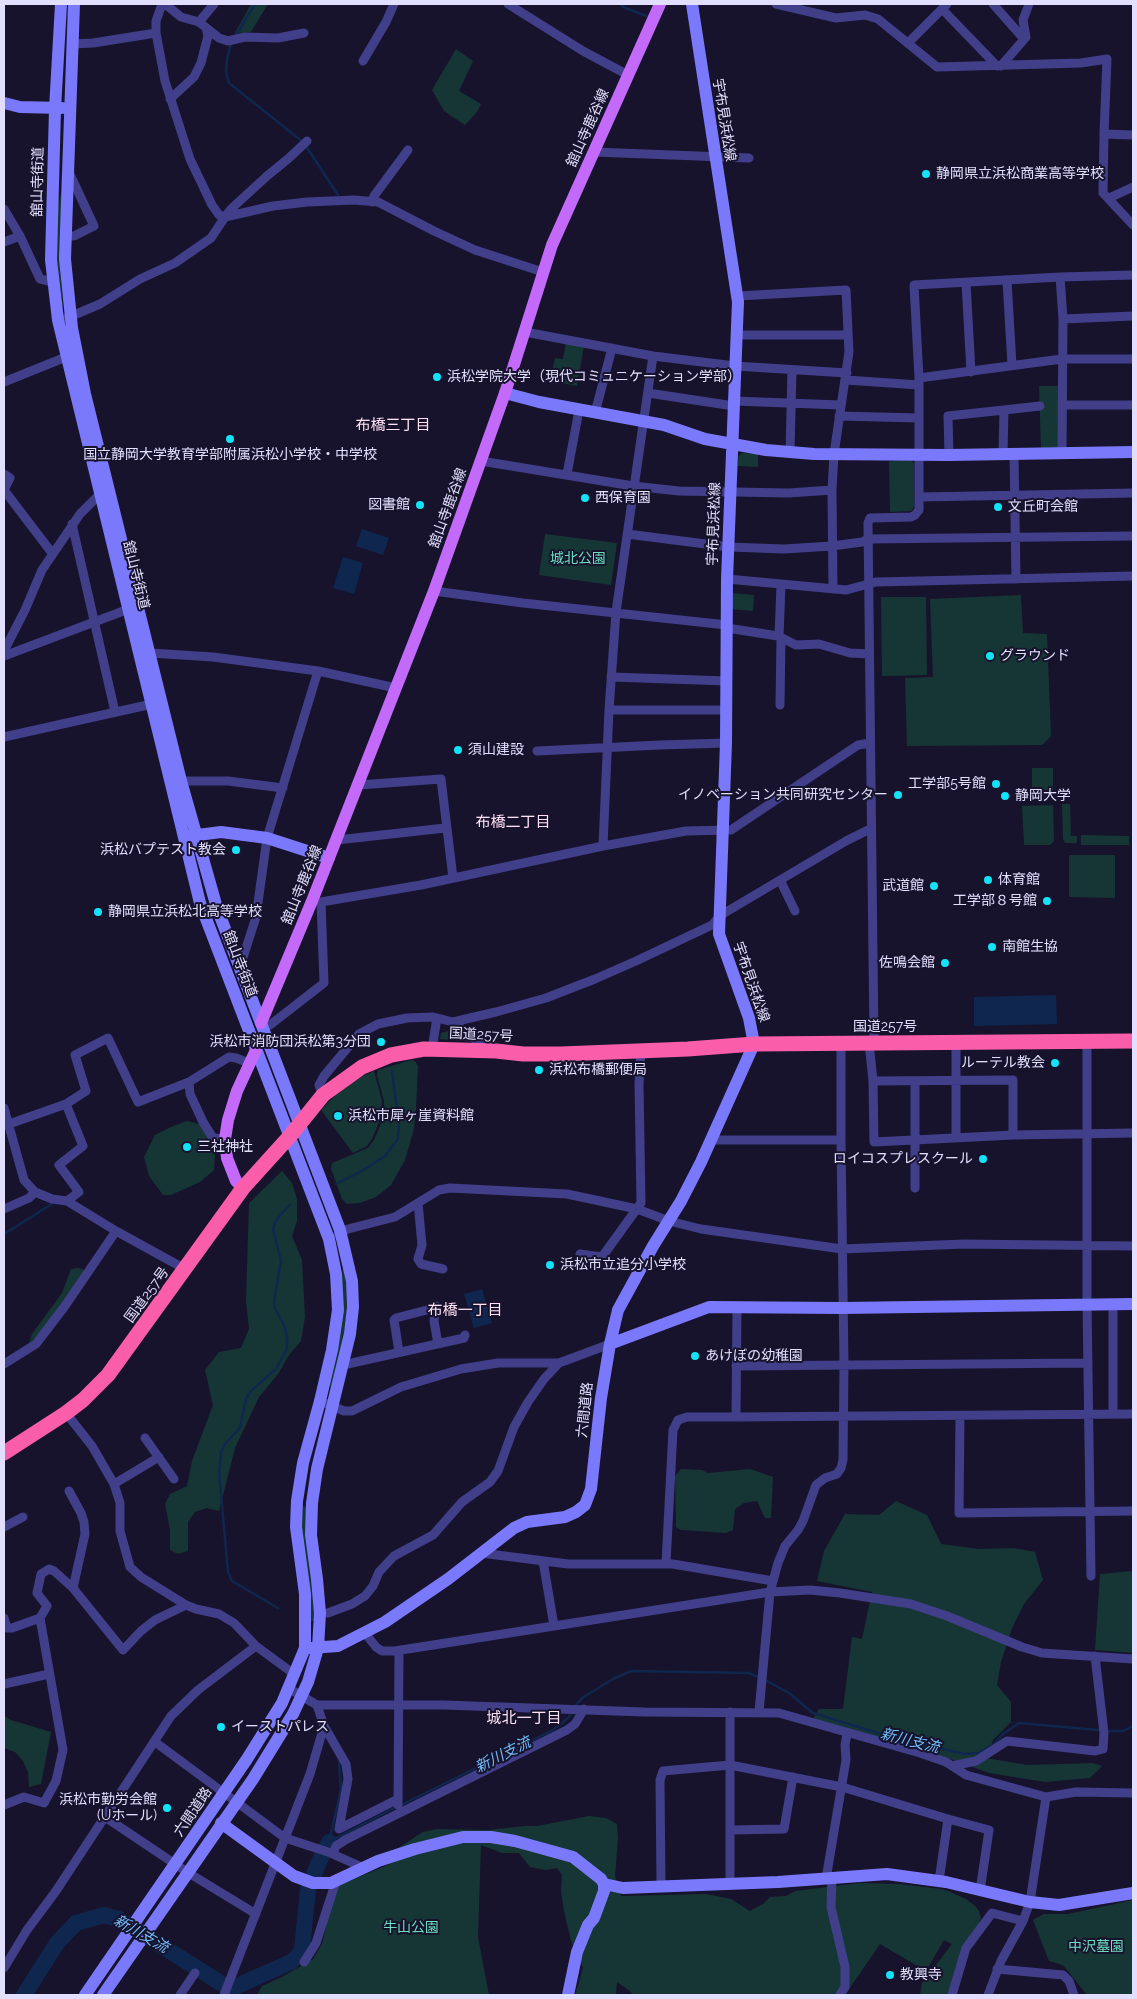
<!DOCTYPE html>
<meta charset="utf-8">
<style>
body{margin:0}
#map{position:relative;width:1137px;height:1999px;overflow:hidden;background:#17132c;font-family:Raleway,sans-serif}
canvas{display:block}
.frame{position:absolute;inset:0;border:5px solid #e2dffe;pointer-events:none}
</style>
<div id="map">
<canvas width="1137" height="1999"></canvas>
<div class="frame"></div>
</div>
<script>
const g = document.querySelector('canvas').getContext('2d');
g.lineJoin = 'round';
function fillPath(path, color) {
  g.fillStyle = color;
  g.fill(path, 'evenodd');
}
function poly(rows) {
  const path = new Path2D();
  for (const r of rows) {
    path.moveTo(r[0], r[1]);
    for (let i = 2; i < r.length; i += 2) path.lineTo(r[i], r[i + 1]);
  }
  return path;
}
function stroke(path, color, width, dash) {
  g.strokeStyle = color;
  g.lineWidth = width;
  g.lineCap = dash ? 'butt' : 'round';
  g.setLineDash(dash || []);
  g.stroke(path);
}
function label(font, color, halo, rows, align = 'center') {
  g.font = font + ' Raleway,"Noto Sans JP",sans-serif';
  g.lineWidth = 4;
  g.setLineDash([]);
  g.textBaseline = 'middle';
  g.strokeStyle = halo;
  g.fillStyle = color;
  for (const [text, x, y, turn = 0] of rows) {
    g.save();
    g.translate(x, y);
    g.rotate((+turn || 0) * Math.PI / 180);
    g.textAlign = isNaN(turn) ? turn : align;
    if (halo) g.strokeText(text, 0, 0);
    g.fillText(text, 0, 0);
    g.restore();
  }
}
const green = poly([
 [251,4,268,4,251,32,235,33],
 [456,49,473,61,459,91,481,104,477,112,465,125,444,111,432,90],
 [63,145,60,268,63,306,60,304,56,264,57,212,61,193],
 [566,342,584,346,577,386,550,381,555,358,563,359],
 [1039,386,1059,386,1059,448,1041,449],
 [742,453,758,454,758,467,738,466,738,457],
 [911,460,914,463,914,507,911,511,890,512,889,461],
 [545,534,617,543,611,585,539,575],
 [732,593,754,595,753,611,730,609],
 [1021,595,1023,633,1047,634,1051,736,1042,745,907,746,905,678,933,677,930,599],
 [881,597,926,597,927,675,882,676],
 [1032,768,1053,768,1053,796,1032,796],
 [1062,804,1070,804,1071,836,1077,836,1077,843,1065,843,1063,839],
 [1053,805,1054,841,1050,845,1024,845,1022,806],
 [1081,835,1129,836,1129,845,1081,845],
 [1069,855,1115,855,1115,898,1069,897],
 [451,1030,474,1042,440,1039,441,1033],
 [411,1060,415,1061,418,1066,416,1109,414,1129,405,1160,391,1185,376,1197,360,1203,347,1204,342,1199,331,1169,332,1163,368,1148,374,1140,381,1124,384,1109,384,1101,377,1075,378,1070],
 [374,1071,382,1101,381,1117,372,1139,367,1146,353,1153,321,1110,337,1094,361,1077],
 [187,1121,199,1124,212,1141,215,1153,214,1170,200,1182,171,1195,163,1195,149,1176,144,1157,155,1135,171,1127],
 [282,1171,292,1183,297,1199,297,1221,292,1236,302,1260,305,1317,301,1341,289,1355,278,1374,259,1397,235,1448,219,1511,207,1508,195,1512,188,1522,188,1551,178,1554,170,1550,170,1530,165,1504,170,1494,187,1486,192,1461,213,1405,205,1370,219,1352,241,1348,249,1329,246,1301,249,1203],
 [344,1259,346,1272,347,1326,331,1387,329,1386],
 [78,1268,85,1270,57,1312,28,1346,32,1334,62,1293,71,1269],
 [681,1469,702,1470,708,1473,750,1469,773,1477,771,1518,765,1518,757,1501,744,1503,735,1509,733,1530,726,1533,681,1530,676,1527,675,1476],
 [896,1501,927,1515,941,1544,979,1549,1014,1548,1035,1552,1043,1580,1024,1604,1012,1628,1001,1662,997,1685,1011,1702,1011,1722,993,1740,986,1758,1027,1765,1093,1763,1102,1766,1090,1778,1045,1782,989,1773,945,1757,813,1719,819,1709,843,1709,852,1637,862,1639,872,1592,817,1581,824,1551,845,1514,879,1515],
 [304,1506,307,1509,315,1621,310,1621,300,1526,303,1507],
 [1133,1571,1133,1653,1095,1650,1100,1574],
 [4,1716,11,1720,51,1732,41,1784,29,1787,28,1772,23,1761,15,1752,4,1748],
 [589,1816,606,1818,617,1824,618,1838,615,1876,621,1896,706,1894,731,1899,750,1911,763,1904,770,1897,786,1896,795,1891,860,1883,901,1884,941,1889,948,1891,966,1899,975,1906,979,1911,981,1918,949,1995,920,1995,922,1983,952,1944,944,1940,926,1971,880,1944,845,1995,633,1995,630,1991,617,1982,616,1995,575,1995,583,1968,571,1941,564,1911,561,1891,562,1875,557,1868,546,1870,530,1867,519,1853,502,1853,481,1845,478,1937,489,1995,257,1995,262,1986,282,1977,313,1959,322,1944,335,1887,397,1861,398,1848,423,1832,437,1829,489,1830,525,1826,537,1826],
 [1133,1900,1133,1995,1087,1995,1063,1965,1049,1961,1033,1920,1044,1914,1068,1914]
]);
const water = poly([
 [362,529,389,538,383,555,356,546],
 [343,557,363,563,354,594,333,588],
 [1056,995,1057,1024,974,1026,974,997],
 [482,1289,492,1323,474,1328,464,1294]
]);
const stream = poly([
 [620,4,625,8,647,16],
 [235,37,255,4],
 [231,44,227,59,226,72,229,83,303,142],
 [306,146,338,195],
 [336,1184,362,1171,385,1156,398,1139,399,1125,392,1071],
 [4,1234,52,1204],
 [278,1608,232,1581,228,1572,219,1472,221,1453,224,1445,240,1428,246,1399,251,1391,276,1369,287,1349,287,1338,285,1327,275,1308,274,1301,281,1261,273,1229,276,1220,290,1205],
 [765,1680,789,1693,813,1713,891,1737,965,1754,978,1753,995,1743,1003,1734,1019,1723,1109,1731,1123,1731,1133,1726],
 [575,1706,582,1698,613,1679,631,1671,749,1673,760,1678],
 [401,1805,551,1731,561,1724,569,1717,572,1711],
 [329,1842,396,1807],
 [329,1842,341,1790,339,1760]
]);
const river = poly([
 [24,1995,57,1943,76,1923,104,1915,119,1919,230,1989,291,1962,299,1955,302,1949,308,1889,319,1862,329,1842]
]);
const street = poly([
 [162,4,156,21,156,33,165,81,190,159,212,205,219,215,225,217,231,209,267,176,289,158,307,141],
 [165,4,181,17,199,22,219,38,228,41,245,37,278,38,304,33],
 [508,4,583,51,628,75],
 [776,4,836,18,865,15,878,19,937,67,1081,63,1107,59,1104,134,1133,135],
 [993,4,1024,39],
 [942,9,997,66],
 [199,22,214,4],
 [908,43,947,4],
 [73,44,93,43,156,33],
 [363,61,386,22,394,4],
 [1001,66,1026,37,1023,20,1029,4],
 [170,99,194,77,201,63,208,36,206,28],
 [1104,134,1103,193,1133,225],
 [594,152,749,158],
 [1109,198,1133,187],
 [372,202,374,196,408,150],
 [4,209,20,236,40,279,53,282],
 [66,236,74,236,94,226,68,170],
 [4,242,20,236],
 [1060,277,1063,319,1062,453],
 [1007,281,1012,365],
 [966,283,971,372],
 [738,296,846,290,849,352,834,454,832,490,833,589],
 [67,318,100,304,140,279,175,263,211,238,225,217,273,206,307,202,354,200,378,202,434,231,475,250,543,272],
 [1063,319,1133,316],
 [525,332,653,356,735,366,847,373],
 [738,335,848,335],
 [919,378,1062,359,1133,359],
 [846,380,919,385],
 [4,382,66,357],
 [648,393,734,406],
 [734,401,841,405],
 [1062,405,1133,405],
 [1004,410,1040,406],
 [595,413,612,348],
 [839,416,919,418],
 [790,453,792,370],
 [1014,454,1016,579],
 [949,455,948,416,1004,410,1003,454],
 [481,461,633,486,679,491,789,493,832,490],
 [4,474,10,478,4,490],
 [567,474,579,410],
 [4,490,52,553],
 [920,497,1133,493],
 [72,524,115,712],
 [627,534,729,547,784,549,832,546,862,542,868,539,1133,536],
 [727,579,846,590,876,582,1133,576],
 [434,591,523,603,727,625],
 [727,628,778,636,796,645,819,644,850,653,869,654],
 [779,637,781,584],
 [4,651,25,610,42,570,80,514,100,494],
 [150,653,213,657,318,671],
 [4,656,134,607],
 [611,677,727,681],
 [780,705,781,638],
 [609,710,727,710],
 [4,737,152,704],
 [537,751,660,745,726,743],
 [181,781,228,781,283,788],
 [359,785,441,779,453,878],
 [337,840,445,828],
 [603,846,609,710,616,612,653,356],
 [780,880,795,911],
 [312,901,321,902,421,885,603,846,686,831,731,830,858,745,870,743],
 [240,967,256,917,267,838,318,671,396,688],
 [453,1022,496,1012,546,998,595,979,636,961,712,925,721,915,846,841,870,829],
 [270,1025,324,983,321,902],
 [869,1042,873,1081,874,1142,1013,1135,1133,1133],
 [874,1042,868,523,870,518,911,517,915,515,919,510,919,378,914,285,1060,277,1133,275],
 [1087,1042,1087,1304,1091,1576],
 [956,1043,956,1138],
 [432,1049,437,1018],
 [873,1081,1013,1080,1013,1135],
 [189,1082,190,1094,203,1122,213,1138,225,1139],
 [323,1095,319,1085,324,1076,359,1034,378,1024,407,1018,433,1017,453,1022,473,1038,491,1048],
 [4,1108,24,1180,35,1192],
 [9,1124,66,1104],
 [711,1140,841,1140],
 [915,1188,915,1081],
 [67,1201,79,1192,59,1165,83,1146,66,1104,86,1091,75,1055,108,1038,138,1102,189,1082,229,1057,236,1058,249,1063],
 [418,1203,422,1245,418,1259,421,1264,443,1269],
 [4,1209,29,1198,35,1192,52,1199,67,1201,116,1231],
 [338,1234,348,1229,395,1217,439,1190,450,1188,567,1194,637,1209,669,1221,701,1229,842,1249,964,1244,1133,1246],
 [580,1254,602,1257,641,1203,639,1084,641,1051],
 [1113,1304,1113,1414],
 [436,1306,434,1321,438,1344],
 [737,1307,736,1417,1133,1414],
 [399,1352,394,1320,396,1318,427,1310],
 [4,1364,36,1344,65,1306,116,1231,185,1269],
 [343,1365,464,1338,465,1335],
 [736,1366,1088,1363],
 [320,1401,344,1411,352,1411,401,1387,461,1369,498,1363,559,1363,610,1344],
 [66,1413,92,1446,114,1484,120,1503,120,1531,130,1567,141,1577,186,1605,196,1609,219,1614,234,1623,256,1646,294,1674],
 [960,1416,959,1513,1133,1511],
 [145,1438,174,1479],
 [114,1484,159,1457],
 [69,1491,81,1513,84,1522,85,1534,73,1588],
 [4,1527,23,1517],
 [481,1553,568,1564,673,1564,773,1581],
 [543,1561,554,1626],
 [666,1563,673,1430,678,1420,687,1417,736,1417],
 [320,1613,328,1613,352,1604,365,1596,373,1586,379,1572,394,1556,433,1535,462,1502,490,1482,498,1471,514,1427,528,1402,544,1379,559,1363],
 [4,1618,7,1628,12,1628,40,1618],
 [365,1633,376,1647,382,1651,395,1651,770,1592,810,1590,840,1593,911,1604,947,1616,1022,1647,1042,1653,1133,1659],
 [4,1684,49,1674],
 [288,1688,317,1705,444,1705,644,1712,779,1713,920,1753,946,1762,966,1775,1046,1797,1076,1792,1133,1793],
 [759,1712,770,1592,778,1563,785,1546,798,1530,803,1521,816,1485,825,1478,837,1474,841,1468,843,1460,844,1365,841,1140,841,1043],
 [324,1726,346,1764,348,1779,339,1829,396,1800],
 [155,1742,285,1838,328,1852,364,1868],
 [952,1766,976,1761,1007,1741,1095,1751,1103,1749,1104,1733,1095,1656],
 [4,1805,24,1797,44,1803,56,1781,63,1750,40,1618,47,1606,37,1593,41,1574,49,1569,54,1571,73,1588,123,1650,141,1631,155,1620,186,1605],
 [398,1805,399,1651],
 [105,1817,187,1872,256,1914],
 [730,1830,784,1829,793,1777],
 [333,1854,336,1846,345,1840,567,1730,575,1724,584,1709],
 [826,1879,846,1760,845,1745,847,1734],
 [832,1879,831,1907,845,1967,845,1987,840,1995],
 [939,1881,948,1819],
 [730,1883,730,1712],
 [661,1886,660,1780,663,1771,730,1765,842,1787,948,1819,989,1830,980,1891],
 [304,1962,316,1943,336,1881],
 [4,1968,27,1930,56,1891,171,1716,198,1690,256,1646],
 [997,1969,1063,1975,1069,1981,1074,1995],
 [180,1995,195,1973],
 [224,1995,310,1774,324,1726,317,1705],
 [952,1995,966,1948,992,1913,1023,1921],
 [988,1995,1001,1961,1023,1921,1030,1902,1046,1797]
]);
const secondary = poly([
 [61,4,55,109,51,260,58,320,200,903,329,1239,336,1274,338,1310,332,1350,320,1401,303,1463,297,1501,296,1527,305,1594,305,1648,282,1703,247,1759,85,1995],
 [74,4,65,259,72,328,85,394,181,781,217,908,340,1230,352,1281,353,1307,350,1334,317,1469,312,1503,311,1535,317,1579,320,1613,318,1648,308,1682,293,1714,253,1779,103,1995],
 [4,103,20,107,62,108],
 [505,393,539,402,664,425,705,439,766,450,814,454,949,455,1133,452],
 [190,836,221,832,267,838,329,858],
 [610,1344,709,1307,842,1308,1133,1304],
 [310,1648,338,1646,385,1622,448,1579,514,1528,527,1522,565,1517,576,1512,585,1505,591,1489,601,1398,610,1344,618,1310,653,1246,681,1201,701,1162,754,1044,749,1018,719,934,726,743,727,579,738,302,692,4],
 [221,1823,294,1876,313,1883,331,1883,378,1861,415,1849,463,1837,491,1837,515,1841,573,1857,601,1879,604,1884,604,1891,594,1918,588,1925,577,1952,568,1995],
 [604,1884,623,1888,778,1882,887,1874,946,1882,1030,1902,1059,1905,1133,1893]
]);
const primary = poly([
 [261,1023,312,901,434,591,505,393,552,245,660,4],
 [243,1188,236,1181,227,1158,225,1139,228,1120,237,1091,256,1050]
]);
const highway = poly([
 [4,1453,66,1413,83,1400,108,1375,243,1188,290,1136,323,1095,362,1067,391,1055,424,1049,496,1051,523,1054,561,1054,688,1049,754,1044,1133,1041]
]);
const markers = [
 [926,174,5,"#11e3f8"],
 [437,377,5,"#11e3f8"],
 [230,439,5,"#11e3f8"],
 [585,498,5,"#11e3f8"],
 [420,505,5,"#11e3f8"],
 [998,507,5,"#11e3f8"],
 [990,656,5,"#11e3f8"],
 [458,750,5,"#11e3f8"],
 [996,784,5,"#11e3f8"],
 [898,795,5,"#11e3f8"],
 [1005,796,5,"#11e3f8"],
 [236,850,5,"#11e3f8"],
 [988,880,5,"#11e3f8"],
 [934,886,5,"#11e3f8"],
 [1047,901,5,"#11e3f8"],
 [98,912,5,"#11e3f8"],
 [992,947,5,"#11e3f8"],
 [945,963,5,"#11e3f8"],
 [381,1042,5,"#11e3f8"],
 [1055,1063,5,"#11e3f8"],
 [539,1070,5,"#11e3f8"],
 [338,1116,5,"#11e3f8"],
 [187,1147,5,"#11e3f8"],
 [983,1159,5,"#11e3f8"],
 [550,1265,5,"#11e3f8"],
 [695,1356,5,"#11e3f8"],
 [221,1727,5,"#11e3f8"],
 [167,1808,5,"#11e3f8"],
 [890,1975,5,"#11e3f8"]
];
const streetNames = [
 ["宇布見浜松線",724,120,81],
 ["舘山寺鹿谷線",588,128,-66],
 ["舘山寺街道",38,182,-89],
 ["舘山寺鹿谷線",448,508,-70],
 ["宇布見浜松線",714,524,-88],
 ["舘山寺街道",136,575,76],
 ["舘山寺鹿谷線",302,885,-68],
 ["舘山寺街道",240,964,69],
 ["宇布見浜松線",751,982,71],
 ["国道257号",885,1027],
 ["国道257号",481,1035,3],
 ["国道257号",147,1295,-54],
 ["六間道路",585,1410,-84],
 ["六間道路",193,1812,-56]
];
const poiNames = [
 ["静岡県立浜松商業高等学校",936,174],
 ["浜松学院大学（現代コミュニケーション学部）",447,377],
 ["国立静岡大学教育学部附属浜松小学校・中学校",230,455,"center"],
 ["西保育園",595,498],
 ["図書館",410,505,"right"],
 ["文丘町会館",1008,507],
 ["グラウンド",1000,656],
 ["須山建設",468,750],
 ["工学部5号館",986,784,"right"],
 ["イノベーション共同研究センター",888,795,"right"],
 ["静岡大学",1015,796],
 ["浜松バプテスト教会",226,850,"right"],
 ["体育館",998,880],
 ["武道館",924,886,"right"],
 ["工学部８号館",1037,901,"right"],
 ["静岡県立浜松北高等学校",108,912],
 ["南館生協",1002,947],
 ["佐鳴会館",935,963,"right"],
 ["浜松市消防団浜松第3分団",371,1042,"right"],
 ["ルーテル教会",1045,1063,"right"],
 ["浜松布橋郵便局",549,1070],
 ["浜松市犀ヶ崖資料館",348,1116],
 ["三社神社",197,1147],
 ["ロイコスプレスクール",973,1159,"right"],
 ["浜松市立追分小学校",560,1265],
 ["あけぼの幼稚園",705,1356],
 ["イーストパレス",231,1727],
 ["浜松市勤労会館",157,1800,"right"],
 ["(Uホール)",157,1816,"right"],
 ["教興寺",900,1975]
];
const parkNames = [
 ["城北公園",578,559],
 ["牛山公園",411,1928],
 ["中沢墓園",1096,1947]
];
const neighbourhoodNames = [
 ["布橋三丁目",393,425],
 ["布橋二丁目",513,822],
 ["布橋一丁目",465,1310],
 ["城北一丁目",524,1718]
];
const waterNames = [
 ["新川支流",910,1741,14],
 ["新川支流",503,1755,-27],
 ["新川支流",141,1934,30]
];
fillPath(green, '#163635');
fillPath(water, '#0f274f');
stroke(stream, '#0f274f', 2.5);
stroke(river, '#0f274f', 16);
stroke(street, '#413f8a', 9);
stroke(secondary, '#7b79fb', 12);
stroke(primary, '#c36afa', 12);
stroke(highway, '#fa5eab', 15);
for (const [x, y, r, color] of markers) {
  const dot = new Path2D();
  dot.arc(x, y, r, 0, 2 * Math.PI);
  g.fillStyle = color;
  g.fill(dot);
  stroke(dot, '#17132c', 2);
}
label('14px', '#e2dffe', '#17132c', streetNames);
label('14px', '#e2dffe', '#17132c', poiNames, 'left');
label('14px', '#6bdec0', '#17132c', parkNames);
label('15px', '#fee1f4', '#17132c', neighbourhoodNames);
label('italic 15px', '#70bcfb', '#17132c', waterNames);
</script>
